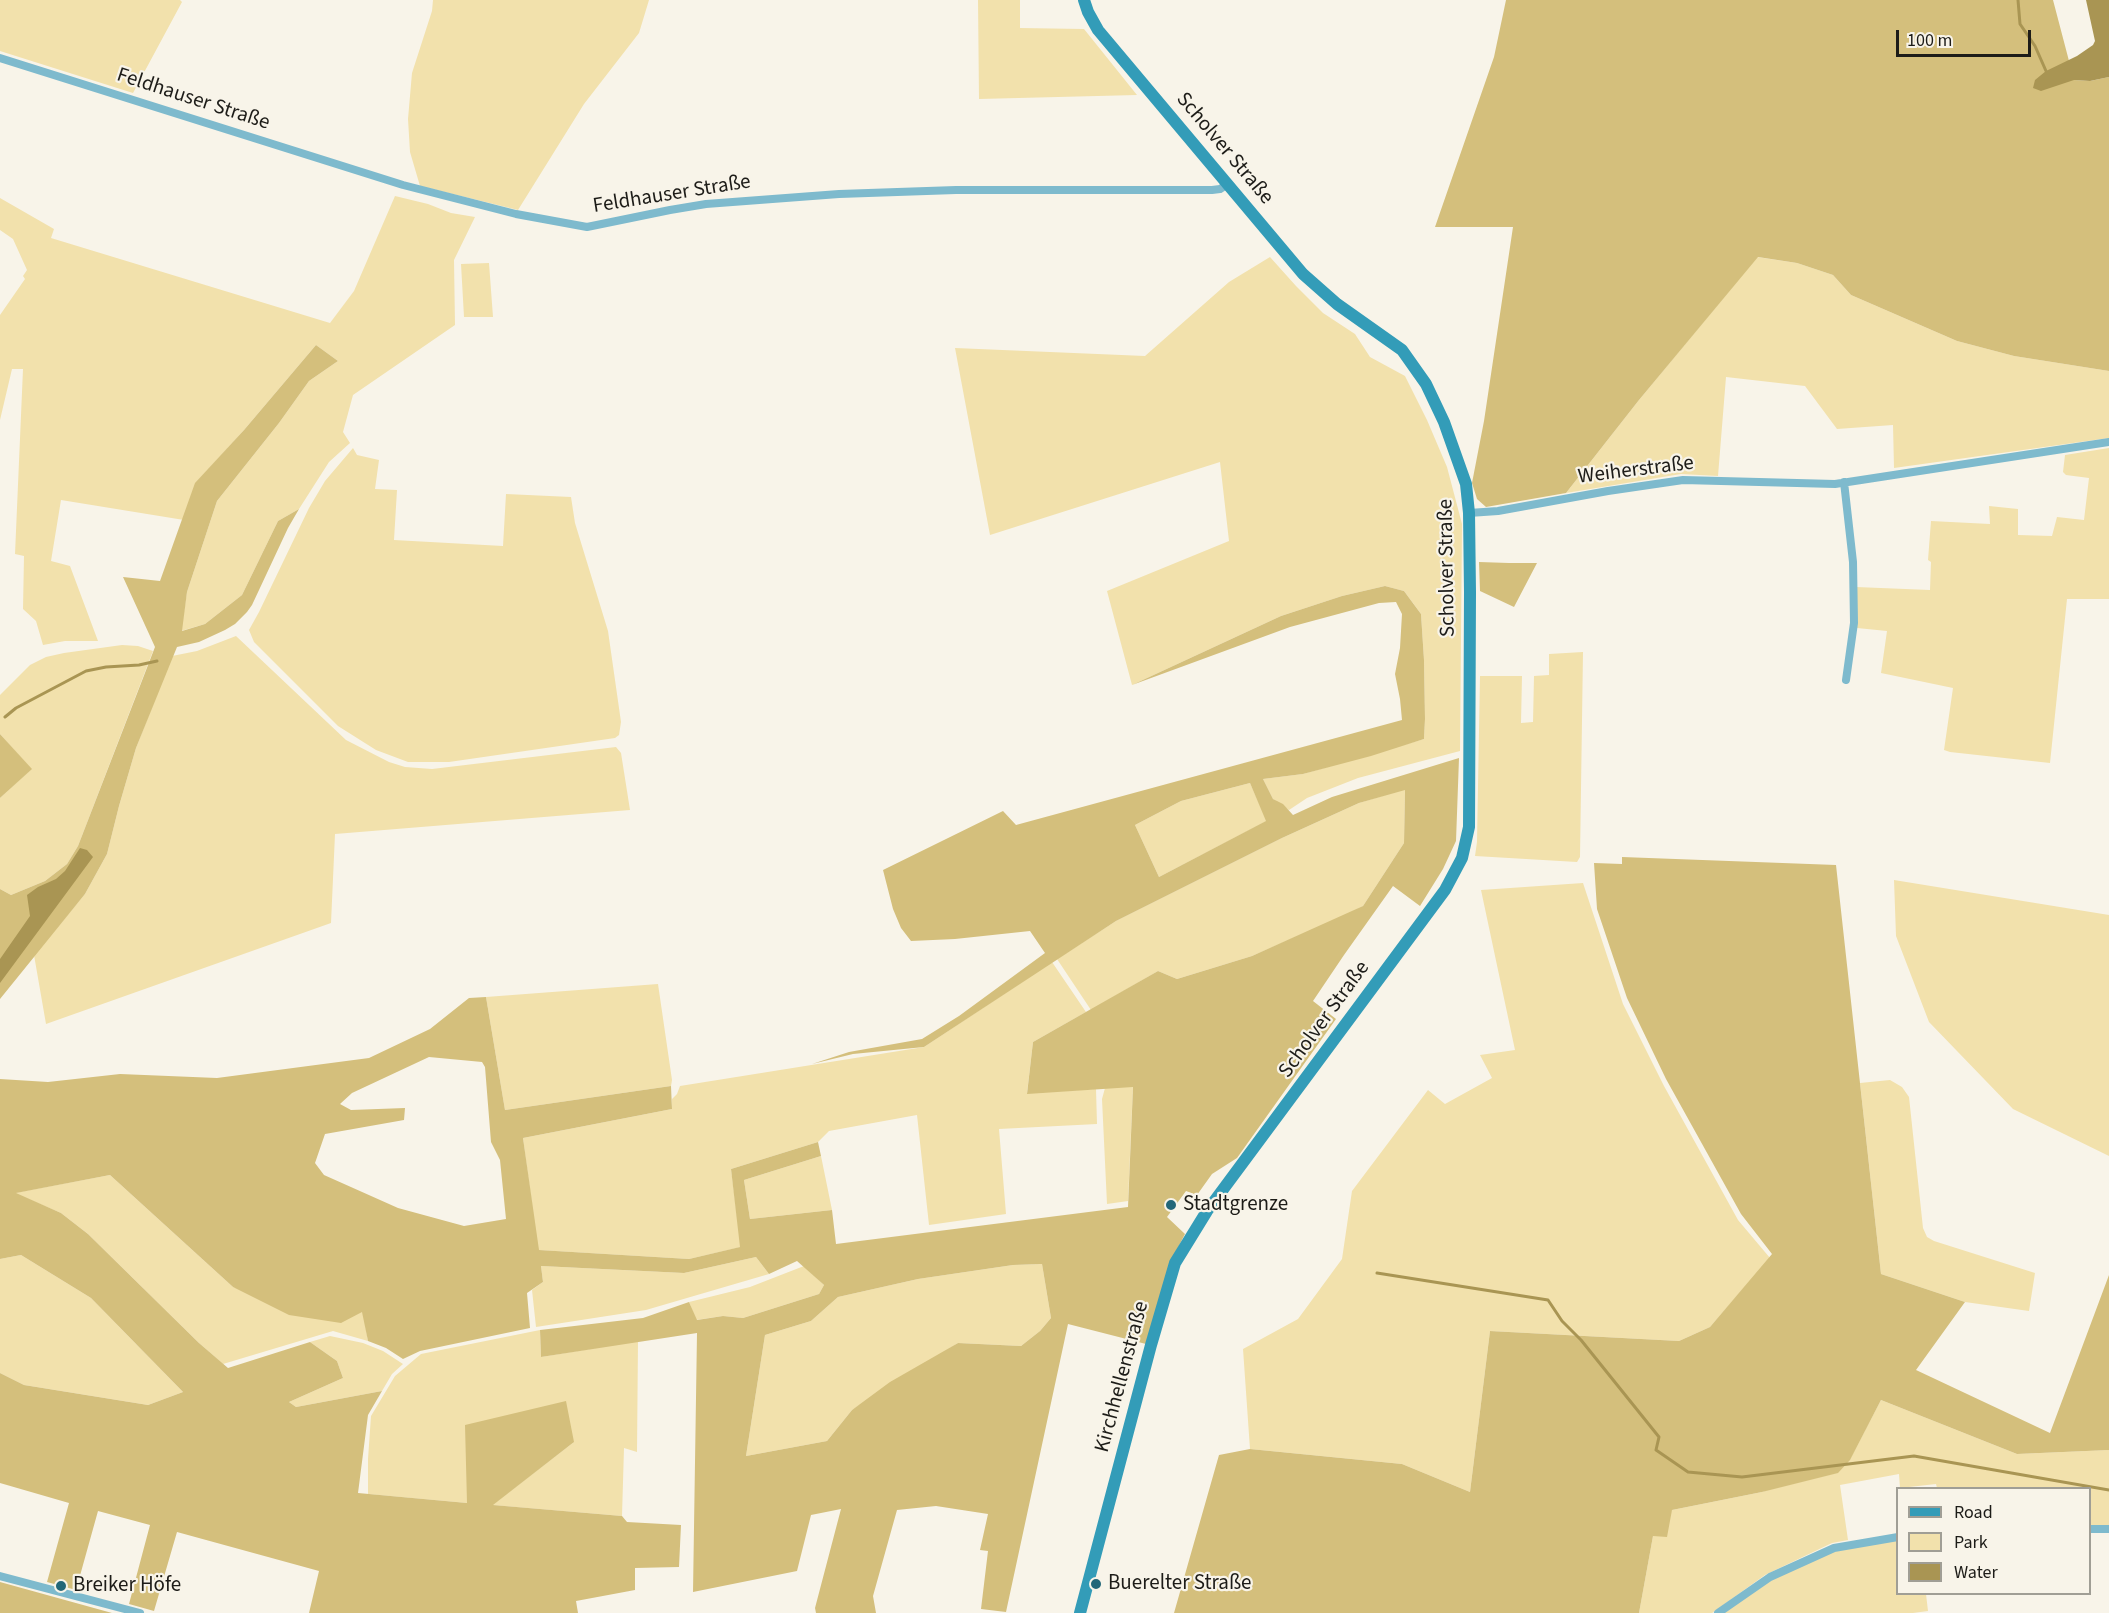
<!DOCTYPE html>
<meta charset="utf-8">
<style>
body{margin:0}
#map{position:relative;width:2109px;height:1613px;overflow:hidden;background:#f8f4e9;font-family:"Source Sans 3",sans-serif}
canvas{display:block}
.legend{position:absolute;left:1896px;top:1487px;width:195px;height:108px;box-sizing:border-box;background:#f8f4e9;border:2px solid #a09e95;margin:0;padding:8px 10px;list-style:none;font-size:18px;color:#1d1c18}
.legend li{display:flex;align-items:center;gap:12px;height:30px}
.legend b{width:30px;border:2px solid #a09e95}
.scale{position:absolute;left:1896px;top:30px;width:135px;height:27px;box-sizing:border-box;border:3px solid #1d1c18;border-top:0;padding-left:8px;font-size:18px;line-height:21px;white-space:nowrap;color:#1d1c18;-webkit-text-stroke:4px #f8f4e9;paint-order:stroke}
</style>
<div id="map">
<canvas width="2109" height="1613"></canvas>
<ul class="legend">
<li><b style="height:8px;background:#339cb8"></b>Road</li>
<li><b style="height:16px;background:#f2e1ac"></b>Park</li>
<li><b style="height:16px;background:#a99553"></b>Water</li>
</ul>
<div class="scale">100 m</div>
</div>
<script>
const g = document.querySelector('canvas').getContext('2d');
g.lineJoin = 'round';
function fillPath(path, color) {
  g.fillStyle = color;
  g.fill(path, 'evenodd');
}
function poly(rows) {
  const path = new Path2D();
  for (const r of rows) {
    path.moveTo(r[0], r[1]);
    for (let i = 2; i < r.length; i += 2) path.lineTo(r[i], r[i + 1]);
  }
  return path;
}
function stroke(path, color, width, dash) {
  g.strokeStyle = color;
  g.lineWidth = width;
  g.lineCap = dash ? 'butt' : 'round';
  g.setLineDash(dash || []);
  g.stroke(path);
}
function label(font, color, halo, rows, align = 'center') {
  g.font = font + ' "Source Sans 3",sans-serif';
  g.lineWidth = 4.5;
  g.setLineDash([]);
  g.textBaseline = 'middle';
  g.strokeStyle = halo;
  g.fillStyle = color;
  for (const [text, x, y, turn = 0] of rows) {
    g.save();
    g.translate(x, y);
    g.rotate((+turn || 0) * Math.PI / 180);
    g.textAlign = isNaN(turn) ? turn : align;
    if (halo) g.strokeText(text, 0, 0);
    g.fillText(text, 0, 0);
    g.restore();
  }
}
const green = poly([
 [0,0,180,0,182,2,133,93,0,51],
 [433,0,649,0,639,33,584,104,518,210,420,186,410,152,408,119,412,73,432,11],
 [978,0,1020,0,1020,28,1084,29,1137,95,979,99],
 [395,196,428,204,451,213,475,217,454,260,455,325,353,395,343,432,350,443,329,462,299,509,278,521,242,595,205,624,181,631,187,592,217,501,279,423,309,381,338,361,316,345,244,430,196,483,184,520,61,500,51,561,70,566,98,641,65,641,43,645,36,621,23,609,24,556,15,554,23,369,12,369,0,420,0,315,25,279,23,276,27,270,13,239,0,230,0,198,54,229,51,238,330,323,354,291],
 [1270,257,1296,286,1323,313,1355,334,1370,357,1405,376,1427,420,1447,467,1462,524,1460,751,1358,778,1307,798,1289,810,1273,799,1263,779,1303,774,1424,739,1425,719,1424,660,1421,614,1413,603,1404,591,1385,586,1342,596,1281,616,1132,685,1107,591,1229,541,1220,462,990,535,955,348,1145,356,1229,282],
 [1757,257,1797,263,1833,275,1851,295,1957,341,2014,356,2109,371,2109,438,1894,468,1893,425,1837,429,1805,386,1726,377,1718,476,1681,474,1566,493,1639,400],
 [489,263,493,317,464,317,461,264],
 [353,448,357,455,379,460,375,489,397,490,394,540,503,546,506,494,571,497,575,523,608,631,621,722,619,735,615,738,449,762,408,762,376,750,338,726,254,642,249,630,259,612,309,508,325,481],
 [2109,448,2109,599,2067,599,2050,763,1950,752,1944,750,1953,688,1881,673,1887,631,1857,628,1856,587,1930,590,1931,562,1928,560,1931,521,1990,524,1989,506,2018,509,2018,535,2052,536,2057,517,2084,520,2089,478,2066,475,2063,472,2065,455],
 [236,636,346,740,389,762,405,767,432,769,616,747,621,753,630,810,335,834,331,923,46,1024,34,955,85,894,107,854,119,806,136,748,172,656,197,651],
 [122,645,138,646,153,651,78,846,67,864,45,881,11,895,0,889,0,798,31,769,0,734,0,695,30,665,46,657,64,653],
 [1583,652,1580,857,1577,862,1475,856,1477,842,1480,676,1522,676,1521,723,1533,722,1534,676,1549,675,1549,654],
 [1250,783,1267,821,1159,877,1135,825,1181,801],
 [1405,789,1404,843,1363,906,1344,916,1252,956,1177,979,1158,971,1091,1010,1057,959,1116,921,1282,838,1359,803],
 [1894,880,2109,915,2109,1156,2013,1109,1929,1022,1896,936],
 [1583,883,1623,1004,1664,1086,1738,1220,1770,1258,1710,1327,1679,1341,1490,1331,1470,1492,1402,1464,1250,1449,1243,1349,1298,1319,1342,1259,1352,1191,1428,1090,1445,1104,1492,1078,1480,1055,1515,1050,1481,890],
 [1052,962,1086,1012,1033,1042,1027,1093,1096,1089,1097,1124,999,1129,1006,1214,929,1225,917,1115,829,1131,818,1142,731,1169,741,1247,689,1259,538,1250,523,1138,672,1109,672,1099,677,1094,680,1086,924,1047],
 [658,984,672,1080,671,1086,505,1110,486,997],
 [1890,1080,1902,1087,1909,1097,1923,1228,1927,1237,1934,1241,2035,1273,2029,1311,1965,1302,1881,1274,1860,1083],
 [1133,1086,1128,1201,1107,1204,1102,1099,1105,1088],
 [821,1156,832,1210,750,1219,744,1180],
 [110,1175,233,1287,363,1311,368,1341,333,1331,223,1364,199,1343,88,1234,61,1213,14,1193],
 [21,1255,91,1298,183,1392,148,1405,24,1385,0,1373,0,1259],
 [756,1257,769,1274,646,1310,536,1327,532,1290,543,1282,541,1266,684,1273],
 [1042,1264,1051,1318,1040,1331,1021,1346,958,1343,852,1410,827,1441,746,1456,765,1335,811,1321,838,1297,918,1279,1013,1265],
 [804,1266,824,1285,819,1294,743,1318,723,1316,696,1320,689,1302,750,1287],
 [540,1330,541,1357,638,1341,637,1452,624,1448,622,1516,492,1505,574,1442,467,1503,368,1494,368,1459,371,1416,395,1376,421,1354],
 [330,1336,363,1343,383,1351,403,1364,392,1374,382,1391,296,1407,289,1402,343,1378,337,1361,310,1342],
 [1881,1400,2017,1454,2109,1450,2109,1525,2090,1525,2090,1488,1937,1488,1936,1484,1900,1488,1899,1474,1840,1485,1848,1540,1832,1543,1765,1575,1712,1613,1639,1613,1653,1536,1672,1510,1762,1492,1850,1459],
 [1897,1540,1898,1594,1926,1594,1928,1611,1913,1613,1724,1613,1770,1579,1834,1551]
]);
const forest = poly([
 [1506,0,2053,0,2074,80,2090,81,2109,77,2109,371,2014,356,1957,341,1851,295,1833,275,1797,263,1758,257,1639,400,1566,493,1486,507,1477,499,1472,483,1484,421,1513,227,1435,227,1494,57],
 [316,345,338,361,309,381,279,423,217,501,187,592,182,631,205,624,242,595,278,521,299,509,288,528,252,605,247,612,235,624,225,630,199,642,177,647,136,748,119,806,107,854,85,894,0,999,0,889,11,895,45,881,67,864,78,846,155,647,123,577,160,581,195,483,244,430],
 [1479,562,1509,563,1537,563,1514,607,1480,591],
 [1385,586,1404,591,1421,614,1424,660,1425,719,1424,739,1371,756,1303,774,1263,779,1273,799,1283,804,1293,815,1332,797,1459,758,1456,841,1443,869,1420,906,1393,886,1344,955,1313,1001,1336,1019,1237,1158,1212,1174,1197,1195,1186,1191,1167,1217,1185,1234,1172,1259,1146,1344,1068,1324,1006,1612,981,1609,988,1551,980,1550,988,1514,936,1506,897,1510,873,1596,876,1613,816,1613,815,1608,841,1509,811,1515,797,1571,693,1592,697,1333,541,1357,540,1330,643,1318,689,1302,697,1320,723,1316,743,1318,819,1294,824,1285,797,1261,769,1274,756,1257,684,1273,541,1266,543,1282,527,1293,530,1328,420,1351,403,1359,386,1348,368,1341,362,1312,341,1323,289,1315,233,1287,110,1175,16,1193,61,1213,88,1234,199,1343,228,1368,310,1342,337,1361,343,1378,289,1402,296,1407,382,1391,368,1415,358,1493,467,1503,465,1425,566,1401,574,1442,493,1505,622,1516,627,1522,681,1525,679,1567,635,1568,635,1590,576,1601,578,1613,309,1613,319,1571,177,1532,154,1611,129,1604,150,1525,98,1511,76,1590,47,1582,69,1503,0,1483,0,1373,24,1385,148,1405,183,1392,91,1298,21,1255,0,1259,0,1079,48,1082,120,1074,217,1078,369,1058,430,1029,469,998,486,997,505,1110,671,1086,672,1109,523,1138,539,1250,689,1259,740,1247,731,1169,818,1142,821,1156,744,1180,750,1219,832,1210,836,1244,1128,1207,1133,1087,1027,1094,1033,1042,1158,971,1177,979,1252,956,1363,906,1404,843,1405,790,1359,803,1282,838,1116,921,924,1047,853,1054,812,1064,849,1052,922,1039,959,1016,1045,953,1030,931,955,939,911,941,901,928,893,909,883,870,1003,811,1016,825,1402,720,1400,699,1395,674,1400,648,1402,614,1396,602,1379,603,1290,627,1132,685,1281,616,1342,596],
 [1250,783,1266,821,1159,877,1135,825,1181,801],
 [429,1057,482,1062,485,1067,491,1142,500,1160,506,1219,464,1226,398,1208,324,1175,315,1163,325,1134,404,1120,405,1108,351,1110,340,1104,352,1093],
 [1042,1264,1051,1318,1040,1331,1021,1346,958,1343,890,1382,852,1410,827,1441,746,1456,765,1335,811,1321,838,1297,918,1279,1013,1265],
 [0,734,32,769,0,798],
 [1622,857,1836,865,1881,1274,1965,1302,1916,1370,2050,1433,2109,1275,2109,1450,2017,1454,1881,1400,1850,1460,1838,1473,1762,1492,1672,1510,1667,1537,1653,1536,1639,1613,1174,1613,1219,1455,1250,1449,1402,1464,1470,1492,1490,1331,1679,1341,1710,1327,1772,1254,1741,1214,1666,1079,1627,998,1597,909,1594,863,1622,864],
 [0,1582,112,1613,0,1613]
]);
const water = poly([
 [2086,0,2109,0,2109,77,2090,81,2074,80,2041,91,2033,88,2035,80,2046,71,2077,56,2093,45,2095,41],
 [80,848,87,850,93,857,0,983,0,959,30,916,27,895,38,887,56,879,65,871]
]);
const stream = poly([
 [2018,0,2020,24,2035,46,2046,71],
 [5,717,16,708,86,671,106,667,139,665,157,661],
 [1377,1273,1548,1300,1562,1321,1581,1340,1659,1437,1656,1450,1688,1472,1742,1477,1914,1456,2109,1490]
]);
const street = poly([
 [0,58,403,185,516,214,587,227,670,210,706,204,839,194,956,190,1212,190,1220,189,1228,184],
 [1844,482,1853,562,1854,623,1846,680],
 [1469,513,1498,511,1608,491,1683,480,1835,484,2109,442],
 [2090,1529,2109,1529],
 [0,1576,140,1613],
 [1718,1613,1770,1577,1834,1548,1898,1537]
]);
const secondary = poly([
 [1080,1613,1151,1345,1175,1263,1207,1211,1445,890,1462,858,1469,827,1470,592,1469,513,1466,484,1444,422,1426,384,1402,350,1337,304,1303,274,1098,30,1088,12,1084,0]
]);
const markers = [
 [1171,1205,6,"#236779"],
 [1096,1584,6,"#236779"],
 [61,1586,6,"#236779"]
];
const streetNames = [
 ["Feldhauser Straße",193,100,18],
 ["Scholver Straße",1224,149,50],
 ["Feldhauser Straße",672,195,-9],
 ["Weiherstraße",1636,471,-7],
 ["Scholver Straße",1448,568,-91],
 ["Scholver Straße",1325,1020,-54],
 ["Kirchhellenstraße",1123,1377,-75]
];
const poiNames = [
 ["Stadtgrenze",1183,1205],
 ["Buerelter Straße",1108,1584],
 ["Breiker Höfe",73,1586]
];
fillPath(green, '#f2e1ac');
fillPath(forest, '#d4bf7c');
fillPath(water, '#a99553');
stroke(stream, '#a99553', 3);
stroke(street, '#7ebacd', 8);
stroke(secondary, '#339cb8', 12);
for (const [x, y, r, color] of markers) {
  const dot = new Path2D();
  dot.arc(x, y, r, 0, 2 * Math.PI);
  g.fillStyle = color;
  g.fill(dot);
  stroke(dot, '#f8f4e9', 2);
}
label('21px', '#1d1c18', '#f8f4e9', streetNames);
label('21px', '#1d1c18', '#f8f4e9', poiNames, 'left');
</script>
